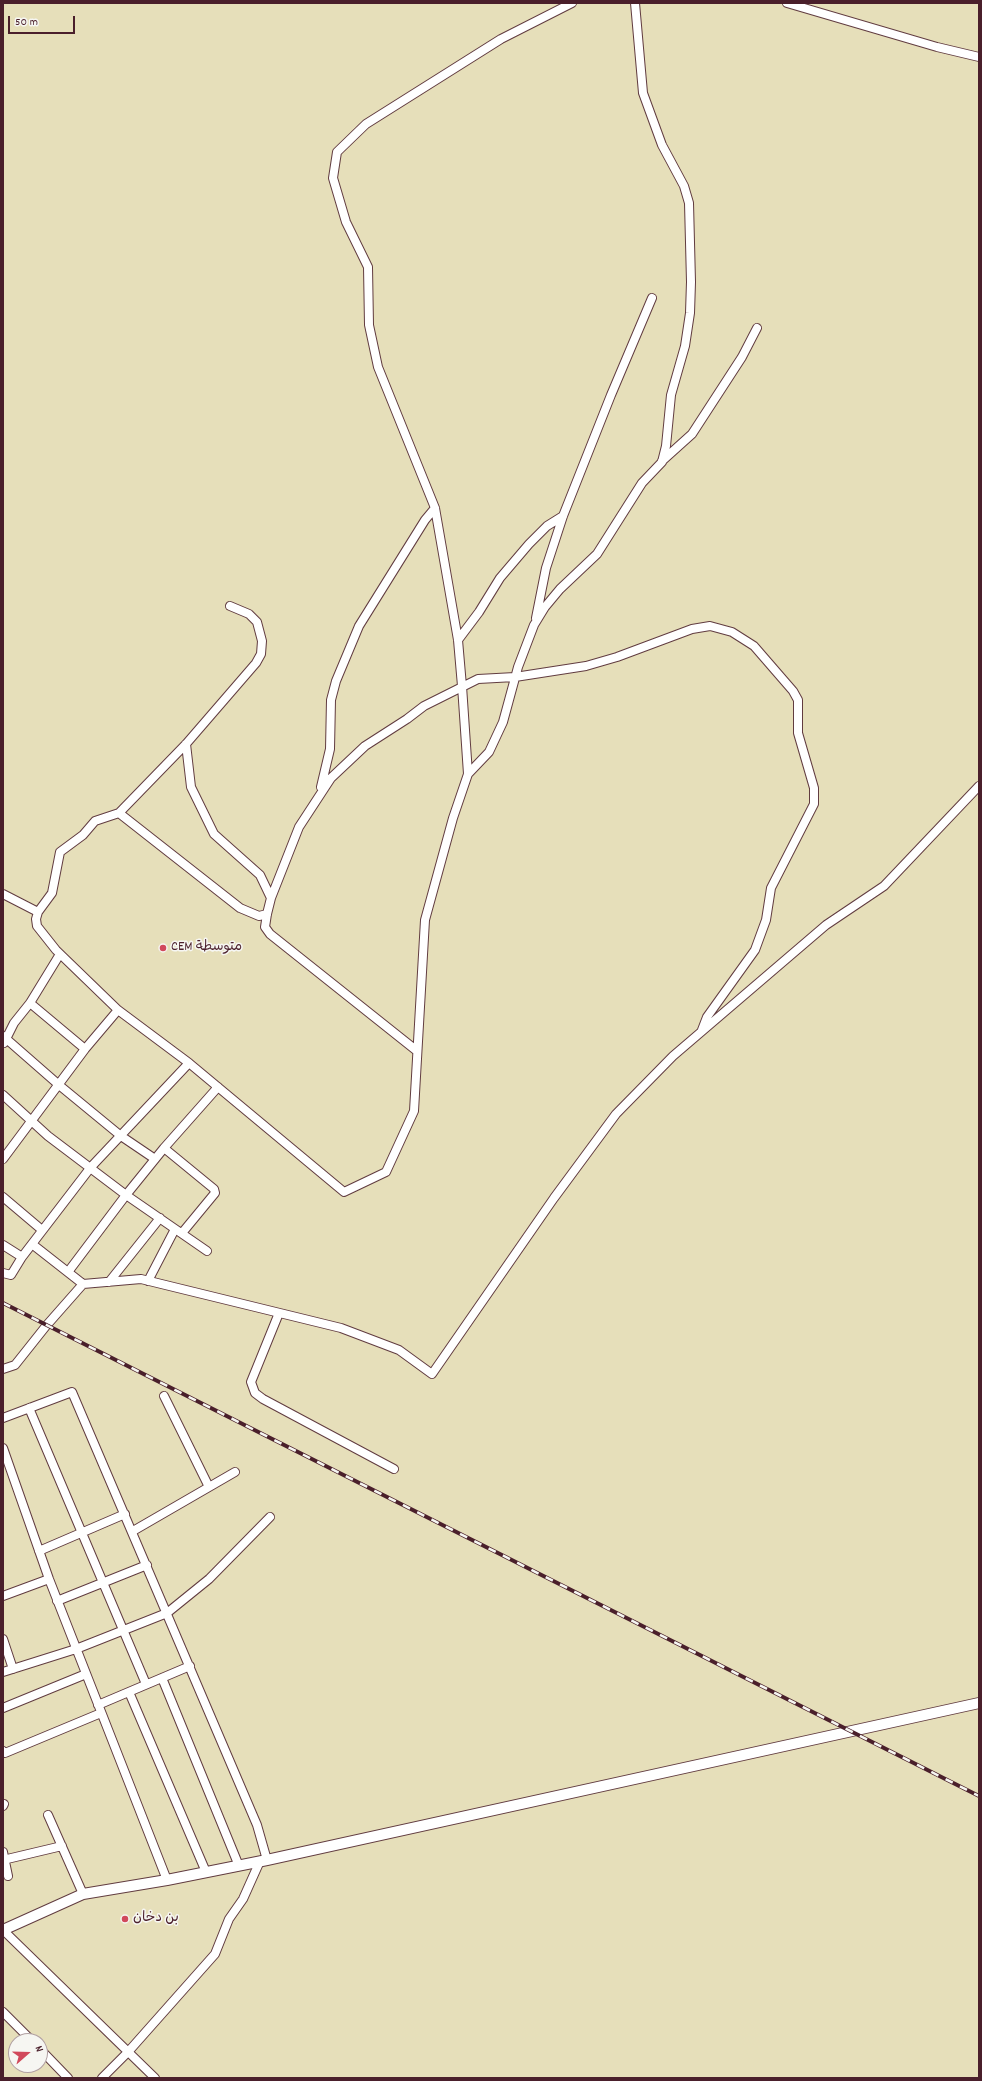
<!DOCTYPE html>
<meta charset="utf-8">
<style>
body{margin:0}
#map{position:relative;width:982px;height:2081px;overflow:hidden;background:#e6dfba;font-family:Dekko,sans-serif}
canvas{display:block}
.frame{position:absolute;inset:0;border:4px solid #4a1f2b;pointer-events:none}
.north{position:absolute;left:8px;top:2033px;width:40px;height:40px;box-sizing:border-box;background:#f6f6f2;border:1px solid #b1a0a2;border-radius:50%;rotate:70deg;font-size:11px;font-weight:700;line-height:16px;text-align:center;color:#4a1f2b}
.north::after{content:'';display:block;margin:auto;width:14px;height:18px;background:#d1495b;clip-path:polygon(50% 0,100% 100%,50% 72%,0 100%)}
.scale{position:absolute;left:8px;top:16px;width:67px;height:18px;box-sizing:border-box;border:2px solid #4a1f2b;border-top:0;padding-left:5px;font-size:12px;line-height:14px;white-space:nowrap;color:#4a1f2b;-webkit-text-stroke:3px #f6f6f2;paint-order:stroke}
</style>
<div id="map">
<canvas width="982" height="2081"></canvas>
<div class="frame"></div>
<div class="north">N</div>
<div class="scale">50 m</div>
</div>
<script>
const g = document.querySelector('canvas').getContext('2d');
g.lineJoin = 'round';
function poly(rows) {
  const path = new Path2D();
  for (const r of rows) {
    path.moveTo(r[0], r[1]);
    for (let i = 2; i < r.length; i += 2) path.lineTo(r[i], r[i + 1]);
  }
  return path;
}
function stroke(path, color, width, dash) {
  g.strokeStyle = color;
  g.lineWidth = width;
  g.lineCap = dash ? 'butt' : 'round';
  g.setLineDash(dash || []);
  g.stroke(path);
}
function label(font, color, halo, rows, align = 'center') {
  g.font = font + ' Dekko,"Playpen Sans Arabic",sans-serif';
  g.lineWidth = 3;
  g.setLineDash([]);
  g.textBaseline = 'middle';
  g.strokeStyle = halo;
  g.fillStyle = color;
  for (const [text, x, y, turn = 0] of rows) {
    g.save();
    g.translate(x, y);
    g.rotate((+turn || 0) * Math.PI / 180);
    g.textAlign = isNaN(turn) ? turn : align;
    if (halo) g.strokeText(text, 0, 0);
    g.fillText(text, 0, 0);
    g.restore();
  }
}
const minor = poly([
 [787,3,937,47,979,57],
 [662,461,692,434,742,357,757,328],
 [536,618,546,568,563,516,611,395,652,298],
 [458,640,479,612,500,578,529,544,547,526,563,516],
 [186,744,191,787,214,834,260,875,271,898,267,914,265,927,270,934,417,1051],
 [468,774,489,752,503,722,518,667,534,625,545,607,560,589,597,554,642,483,662,462,666,446,671,395,685,346,690,313,691,282,689,203,684,186,662,145,643,93,635,3],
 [321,787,330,749,331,700,336,681,359,626,425,520,435,508],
 [119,813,240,908,259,916,267,914],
 [3,894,38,912],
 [271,898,299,827,331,778,365,746,407,719,424,706,478,679,515,677,586,666,617,657,692,629,710,626,732,632,754,646,793,691,798,700,798,733,814,788,814,804,771,888,766,920,755,950,707,1017,702,1030],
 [30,1003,85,1049],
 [3,1036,59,1085,121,1136,155,1159],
 [4,1043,14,1023,30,1003,60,954],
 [189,1063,344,1192,386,1172,414,1111,425,920,453,818,468,774,462,686,458,640,435,508,378,367,369,325,368,267,346,222,333,178,337,152,366,124,501,39,572,3],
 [3,1095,48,1136,126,1195,207,1251],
 [164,1148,214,1189,215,1193,182,1233],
 [3,1159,85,1049,118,1010],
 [3,1197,42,1230],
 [32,1244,83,1284],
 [3,1245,22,1257,91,1167,189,1063,118,1010,56,950,37,926,36,919,38,912,52,893,60,852,83,835,95,821,119,813,186,744,256,663,261,654,262,641,257,622,249,614,230,606],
 [68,1272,126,1195,164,1148,218,1087],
 [3,1273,11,1275,22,1257],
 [148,1281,175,1229],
 [109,1282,160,1218],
 [279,1313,251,1382,255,1393,263,1399,394,1469],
 [3,1369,15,1365,46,1326,83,1284,141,1279,341,1328,399,1350,432,1374,554,1198,616,1114,673,1056,826,925,884,886,979,786],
 [164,1396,209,1487],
 [29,1408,146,1684],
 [3,1418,72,1392,257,1825,267,1860],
 [3,1448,49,1579,167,1880],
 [133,1531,235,1472],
 [39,1551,125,1514],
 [3,1596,49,1579],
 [57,1601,147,1565],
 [3,1639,13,1669],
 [3,1672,76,1649,167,1613,209,1579,270,1517],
 [162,1678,239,1866],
 [129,1692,206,1872],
 [98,1705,190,1666],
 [3,1708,86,1674],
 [3,1751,5,1753,101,1713],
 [3,1806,4,1804],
 [48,1815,83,1894],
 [3,1852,8,1876],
 [3,1860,62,1846],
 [3,1930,155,2078],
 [3,2012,32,2041],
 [40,2049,68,2078],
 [102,2078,128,2052,215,1954,229,1919,243,1899,260,1861]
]);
const tertiary = poly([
 [3,1930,83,1894,167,1880,267,1860,979,1703]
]);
const rail = poly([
 [3,1303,979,1796]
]);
const markers = [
 [163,948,4,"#d1495b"],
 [125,1919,4,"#d1495b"]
];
const poiNames = [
 ["CEM متوسطة",171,948],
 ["بن دخان",133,1919]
];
stroke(minor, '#613c40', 10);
stroke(tertiary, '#613c40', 12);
stroke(minor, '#fff', 8);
stroke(tertiary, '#fff', 10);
stroke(rail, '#4a1f2b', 4);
stroke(rail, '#f6f6f2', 2.5, [8]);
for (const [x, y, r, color] of markers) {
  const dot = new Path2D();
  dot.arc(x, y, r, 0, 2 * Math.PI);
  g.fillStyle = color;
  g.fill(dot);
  stroke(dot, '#f6f6f2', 1.5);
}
label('14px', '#4a1f2b', '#f6f6f2', poiNames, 'left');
</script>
